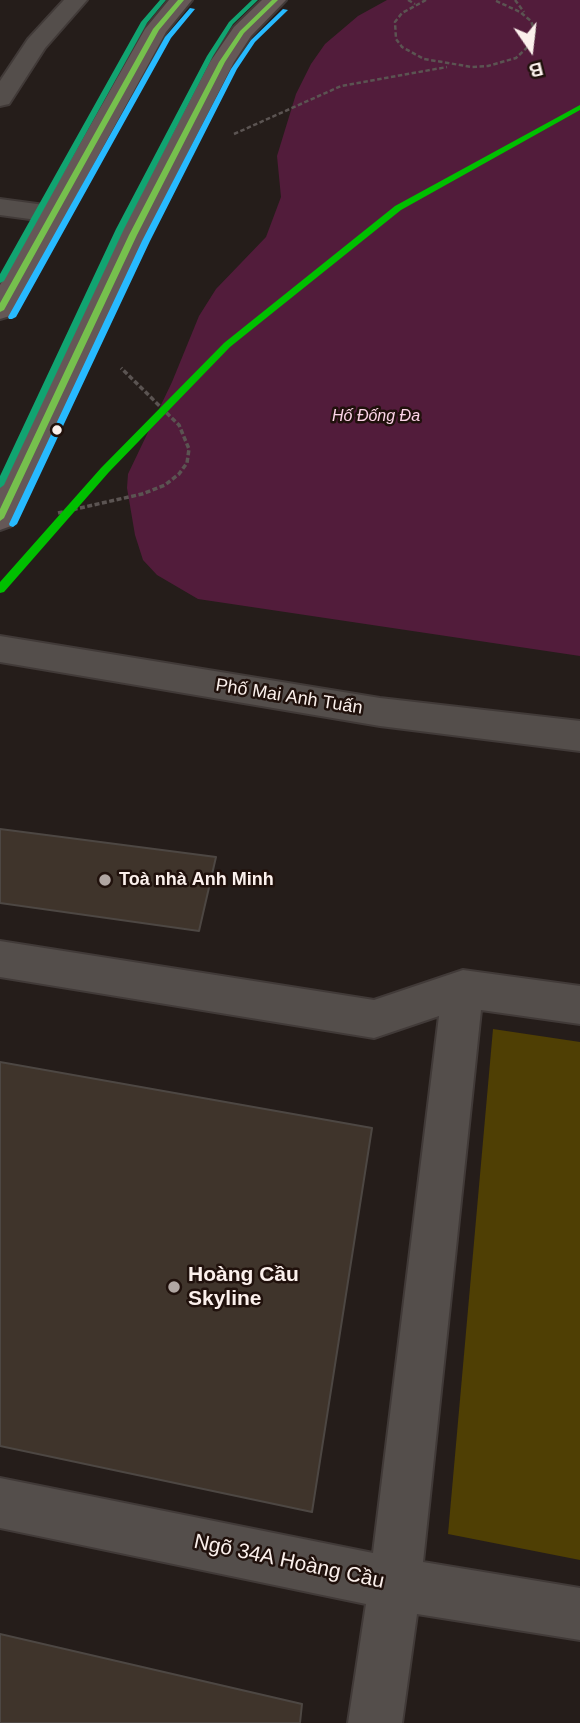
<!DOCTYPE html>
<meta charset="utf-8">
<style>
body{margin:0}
#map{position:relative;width:580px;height:1723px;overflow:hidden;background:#251d1a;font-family:Arial,sans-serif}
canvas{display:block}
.north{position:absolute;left:496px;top:14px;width:70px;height:70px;-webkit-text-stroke:5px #20110c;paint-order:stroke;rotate:166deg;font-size:19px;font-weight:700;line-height:28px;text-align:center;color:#fbf0ec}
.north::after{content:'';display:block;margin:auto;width:24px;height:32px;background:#fbf0ec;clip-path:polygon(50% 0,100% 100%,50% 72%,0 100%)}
</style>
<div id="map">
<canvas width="580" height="1723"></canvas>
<div class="north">B</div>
</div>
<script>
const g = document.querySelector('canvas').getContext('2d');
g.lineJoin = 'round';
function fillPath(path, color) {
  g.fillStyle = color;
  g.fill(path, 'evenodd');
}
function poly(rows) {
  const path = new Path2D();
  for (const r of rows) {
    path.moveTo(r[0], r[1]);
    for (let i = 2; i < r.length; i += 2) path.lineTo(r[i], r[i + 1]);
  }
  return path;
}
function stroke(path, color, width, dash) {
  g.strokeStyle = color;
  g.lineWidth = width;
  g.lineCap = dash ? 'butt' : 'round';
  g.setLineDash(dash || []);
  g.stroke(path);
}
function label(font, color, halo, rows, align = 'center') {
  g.font = font + ' Arial,sans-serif';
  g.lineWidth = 5;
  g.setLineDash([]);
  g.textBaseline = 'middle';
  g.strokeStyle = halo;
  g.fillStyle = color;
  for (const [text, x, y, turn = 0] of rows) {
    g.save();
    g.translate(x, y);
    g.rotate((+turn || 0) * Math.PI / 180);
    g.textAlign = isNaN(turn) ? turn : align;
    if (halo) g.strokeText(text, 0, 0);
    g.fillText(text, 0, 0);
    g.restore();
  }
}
const green = poly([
 [493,1029,580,1042,580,1560,448,1534]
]);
const water = poly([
 [387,0,580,0,580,656,198,599,157,575,143,560,135,535,127,488,128,474,172,382,199,316,216,289,266,237,281,197,277,156,296,94,311,64,325,44,358,16]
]);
const building = poly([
 [0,829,216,857,199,931,0,903,0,829],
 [0,1062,372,1128,312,1512,0,1446,0,1062],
 [0,1634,302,1704,300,1723,0,1723,0,1634]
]);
const pathFar1 = poly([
 [408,0,415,4],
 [426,0,402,13,395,22,396,39,402,47,424,59,472,67,488,66,516,58,533,42,535,32,531,21,520,12,494,0],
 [515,0,524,12],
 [234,134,341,86,447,67]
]);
const path = poly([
 [58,513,142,494,165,485,179,474,187,463,189,449,179,425,121,368]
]);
const minor = poly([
 [64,0,87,0,45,48,9,104,0,106,0,81,28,39,64,0],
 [0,199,52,206,61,208,65,214,61,220,52,222,0,215,0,199],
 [0,636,380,698,580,721,580,751,380,726,0,662,0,636],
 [0,941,374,1000,463,970,580,986,580,1024,481,1010,423,1562,580,1588,580,1640,417,1614,402,1723,348,1723,366,1604,0,1528,0,1478,373,1553,439,1016,374,1038,0,977,0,941]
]);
const major = poly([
 [169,0,192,0,166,32,14,310,10,316,0,319,0,285,145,29,169,0],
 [262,0,286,0,251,36,234,62,146,235,16,518,11,526,0,530,0,485,120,235,210,62,234,27,262,0]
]);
const bus1 = poly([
 [178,0,184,0,159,30,4,310,0,312,0,303,153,29,178,0],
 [272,0,278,0,244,33,225,62,137,235,4,518,0,521,0,509,129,235,219,62,240,31,272,0]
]);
const bus2 = poly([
 [190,8,195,9,171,38,16,317,12,319,9,319,8,317,165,37,190,8],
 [283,9,288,10,255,42,237,69,150,241,17,524,13,527,10,526,9,524,142,241,231,69,251,40,283,9]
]);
const bus3 = poly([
 [160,0,166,0,147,23,4,281,0,283,0,274,141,22,160,0],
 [252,0,258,0,233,24,213,56,124,229,4,485,0,488,0,476,116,229,207,56,229,22,252,0]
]);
const metro1 = poly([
 [580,105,580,110,401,210,230,347,109,472,4,592,0,593,0,582,101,468,224,343,395,206,580,105]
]);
const markers = [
 [57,430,6,"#fbf0ec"],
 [105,880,7,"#b0a6a2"],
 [174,1287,7,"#b0a6a2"]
];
const farWaternames = [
 ["Hố Đống Đa",376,417]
];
const streetNames = [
 ["Phố Mai Anh Tuấn",289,697,9]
];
const poiNames = [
 ["Toà nhà Anh Minh",119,880]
];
const nearPoinames = [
 ["Hoàng Cầu",188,1275],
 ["Skyline",188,1299]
];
const nearStreetnames = [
 ["Ngõ 34A Hoàng Cầu",289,1562,12]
];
fillPath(green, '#4f3f04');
fillPath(water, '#521c3b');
fillPath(building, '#3f342b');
stroke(building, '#4d4743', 2);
stroke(minor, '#413a38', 4);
stroke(major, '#413a38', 4);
stroke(pathFar1, '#5b5452', 2.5, [4.5, 2.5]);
stroke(path, '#5b5452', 3.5, [5, 2.5]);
fillPath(minor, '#544e4b');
fillPath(major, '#655857');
fillPath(bus1, '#76c04d');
fillPath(bus2, '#27baff');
fillPath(bus3, '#11a471');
fillPath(metro1, '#00c000');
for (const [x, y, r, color] of markers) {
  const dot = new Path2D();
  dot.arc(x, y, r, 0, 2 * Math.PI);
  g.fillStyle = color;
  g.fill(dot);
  stroke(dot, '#20110c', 2.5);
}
label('italic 16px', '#fcd4e7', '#20110c', farWaternames);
label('18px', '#fbf0ec', '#20110c', streetNames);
label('bold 18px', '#fbf0ec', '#20110c', poiNames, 'left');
label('bold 21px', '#fbf0ec', '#20110c', nearPoinames, 'left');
label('21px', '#fbf0ec', '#20110c', nearStreetnames);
</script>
